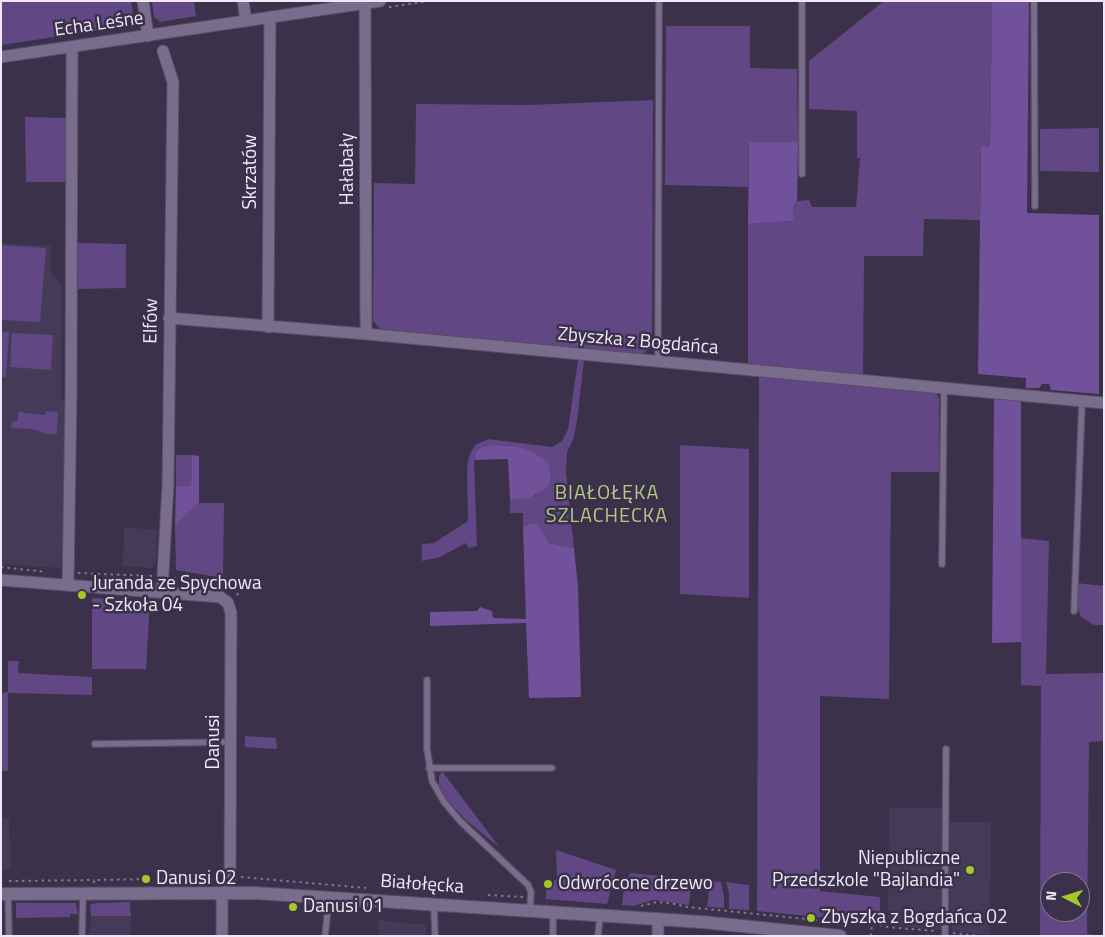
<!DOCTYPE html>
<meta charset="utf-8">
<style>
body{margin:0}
#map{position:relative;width:1105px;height:937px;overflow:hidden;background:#3b314a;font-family:"Titillium Web",sans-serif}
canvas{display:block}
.frame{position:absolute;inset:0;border:2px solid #eee8f8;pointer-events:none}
.north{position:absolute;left:1040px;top:872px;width:50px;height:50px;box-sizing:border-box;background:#3b314a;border:1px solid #837a90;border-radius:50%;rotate:275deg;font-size:14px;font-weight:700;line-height:20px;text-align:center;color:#eee8f8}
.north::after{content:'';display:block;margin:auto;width:18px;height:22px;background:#a3c926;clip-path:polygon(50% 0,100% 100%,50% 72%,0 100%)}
</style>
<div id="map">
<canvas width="1105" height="937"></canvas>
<div class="frame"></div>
<div class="north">N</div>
</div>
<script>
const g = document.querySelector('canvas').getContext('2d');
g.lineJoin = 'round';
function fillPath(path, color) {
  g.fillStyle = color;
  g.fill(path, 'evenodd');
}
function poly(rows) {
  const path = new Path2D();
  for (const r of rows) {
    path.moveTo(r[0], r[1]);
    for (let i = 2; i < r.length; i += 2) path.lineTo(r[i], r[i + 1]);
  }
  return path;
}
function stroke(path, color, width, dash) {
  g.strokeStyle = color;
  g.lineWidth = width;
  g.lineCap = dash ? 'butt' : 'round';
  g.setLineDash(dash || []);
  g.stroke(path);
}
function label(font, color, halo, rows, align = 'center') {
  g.font = font + ' "Titillium Web",sans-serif';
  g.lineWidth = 5;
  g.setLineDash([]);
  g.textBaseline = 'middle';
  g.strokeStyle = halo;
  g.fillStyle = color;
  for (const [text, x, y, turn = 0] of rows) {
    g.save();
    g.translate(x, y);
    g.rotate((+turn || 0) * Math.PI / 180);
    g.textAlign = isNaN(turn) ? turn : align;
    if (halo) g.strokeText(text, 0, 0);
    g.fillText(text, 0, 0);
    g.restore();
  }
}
const built = poly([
 [1,243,51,246,51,273,62,285,61,398,66,403,64,564,59,568,1,564],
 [124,527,157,530,156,562,151,568,123,566],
 [889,808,943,808,942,930,895,926,888,918],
 [1,818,9,818,11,869,1,870],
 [950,822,991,822,990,935,952,931,952,919,949,919],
 [91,916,131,916,131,936,88,936,90,932],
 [378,920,426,925,426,936,378,936]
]);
const green = poly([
 [1,1,131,1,135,25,1,45],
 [152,1,194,1,196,16,160,22,154,17],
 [884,1,992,1,990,147,981,147,980,220,924,219,923,256,864,256,863,378,748,365,748,224,793,221,793,208,797,201,809,200,812,207,856,207,860,158,857,158,857,111,809,109,809,61],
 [666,26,750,26,750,68,797,69,798,142,749,142,748,187,665,185],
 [653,100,652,346,647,350,642,355,473,339,380,329,373,321,374,183,415,184,416,104,528,105],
 [25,117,68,118,67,182,26,182],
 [1099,128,1099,172,1040,171,1040,129],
 [78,243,126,244,126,288,78,289],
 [1,245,46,248,40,322,1,320],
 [1,332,9,332,6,377,1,377],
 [12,333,53,335,51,370,10,367],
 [578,360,584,360,577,421,573,440,567,452,566,472,574,548,549,543,538,524,530,523,523,528,523,513,510,513,510,499,536,495,515,446,493,445,482,447,476,451,474,460,477,546,469,548,466,543,440,557,422,561,422,544,434,543,468,521,467,469,469,456,475,445,488,439,552,447,562,441,568,429],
 [759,376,934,391,939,397,939,472,891,472,889,699,820,696,820,891,880,897,880,923,757,911],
 [46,411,58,412,57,434,46,434,33,429,11,428,12,421,18,421,18,412,45,415],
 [680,445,749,449,749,598,680,594],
 [176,455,192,455,191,486,176,486],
 [199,503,224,503,223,578,176,570,175,526],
 [1021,538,1049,541,1046,674,1104,673,1104,741,1089,742,1087,934,1104,936,1040,936,1041,686,1021,685],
 [1050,882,1080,882,1080,912,1050,912],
 [1077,583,1104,586,1104,625,1094,625,1081,617,1078,609],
 [92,598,150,601,146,669,92,669],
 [8,661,19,661,18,673,92,677,92,695,8,693,8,771,1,771,1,693,8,692],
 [245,736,276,738,277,749,245,747],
 [442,771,500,848,467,821,445,798,439,786,439,777],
 [556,850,616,870,607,904,546,899,546,883,549,884,557,879],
 [630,873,692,879,689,905,654,900,633,906,622,905,623,894],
 [710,881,721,882,724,897,724,908,707,907],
 [726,882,749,885,749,910,729,909,729,892],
 [130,902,131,916,91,916,90,905,96,903],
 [16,903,76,903,78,914,70,914,70,917,16,918]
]);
const forest = poly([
 [992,1,1029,1,1027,213,1099,215,1099,394,1051,390,1049,384,1042,384,1039,388,1026,388,1026,378,978,374,981,146,990,147],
 [749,142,798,142,797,201,793,208,793,221,748,224],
 [994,397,1021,400,1021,642,992,643],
 [493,445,515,446,532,452,548,462,551,479,548,487,529,498,510,499,508,459,474,460,476,451,482,447],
 [192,455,199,456,199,503,175,526,176,486,191,486],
 [530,523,538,524,549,543,574,548,578,587,581,697,529,698,526,623,430,626,430,612,477,611,480,607,492,611,493,618,526,619,523,528]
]);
const path = poly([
 [389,7,430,1],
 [1,567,46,572],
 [78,573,153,576],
 [173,578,195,579,215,585],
 [227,588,237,590,238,597],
 [241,877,366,888],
 [9,881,94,880],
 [94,883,94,880,219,878],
 [488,895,523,897],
 [641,906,657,902,675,904,687,907,816,920,872,923,887,927,936,931],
 [953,933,981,936],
 [871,936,872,923]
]);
const service = poly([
 [1034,1,1035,206],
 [802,174,802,1],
 [658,362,659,1],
 [942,564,944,388],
 [1074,611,1082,402],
 [427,680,427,749,432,781,444,802,460,821,528,885,531,892,530,910],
 [95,744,231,742],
 [429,768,552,768],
 [8,894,9,936],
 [434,905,435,936],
 [82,936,83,894],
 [325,936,329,898],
 [553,936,553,912],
 [598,936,600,916],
 [945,936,946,749]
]);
const minor = poly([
 [143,1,148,36],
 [243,1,246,21],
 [365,1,366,334],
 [1,57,380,1],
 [169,318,366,334,1104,403],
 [268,327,270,17],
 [1,580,220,597,228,603,231,613,230,892],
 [68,585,71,394,72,47],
 [162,592,168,484,173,82,163,51],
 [658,919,658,936],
 [222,936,222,892]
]);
const tertiary = poly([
 [1,894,255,893,702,922,840,936]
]);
const markers = [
 [82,595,5,"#a3c926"],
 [970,870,5,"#a3c926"],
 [146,879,5,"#a3c926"],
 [548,884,5,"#a3c926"],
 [293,907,5,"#a3c926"],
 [811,918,5,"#a3c926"]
];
const streetNames = [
 ["Echa Leśne",99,25,-8],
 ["Hałabały",348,169,-90],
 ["Skrzatów",251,172,-90],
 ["Elfów",152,321,-89],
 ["Zbyszka z Bogdańca",638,342,5],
 ["Danusi",214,742,-90],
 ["Białołęcka",422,885,4]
];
const poiNames = [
 ["Juranda ze Spychowa",92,584],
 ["- Szkoła 04",92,606],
 ["Niepubliczne",960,859,"right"],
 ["Przedszkole \"Bajlandia\"",960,881,"right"],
 ["Danusi 02",156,879],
 ["Odwrócone drzewo",558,884],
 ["Danusi 01",303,907],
 ["Zbyszka z Bogdańca 02",821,918]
];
const neighbourhoodNames = [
 ["BIAŁOŁĘKA",607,494],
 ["SZLACHECKA",607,517]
];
fillPath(built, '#453a58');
fillPath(green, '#614783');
fillPath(forest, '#715199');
stroke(service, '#584e66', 8);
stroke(minor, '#584e66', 13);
stroke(tertiary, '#584e66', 14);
stroke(path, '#80788d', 2, [2.5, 4]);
stroke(service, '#796c8c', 5.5);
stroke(minor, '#796c8c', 11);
stroke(tertiary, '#796c8c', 12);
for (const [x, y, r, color] of markers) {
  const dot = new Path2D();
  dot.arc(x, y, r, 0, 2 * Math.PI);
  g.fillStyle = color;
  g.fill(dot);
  stroke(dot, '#3b314a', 2);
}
label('19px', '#eee8f8', '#3b314a', streetNames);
label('19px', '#eee8f8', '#3b314a', poiNames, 'left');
g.letterSpacing = '1px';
label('20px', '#b4cb81', '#3b314a', neighbourhoodNames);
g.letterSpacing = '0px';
</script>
